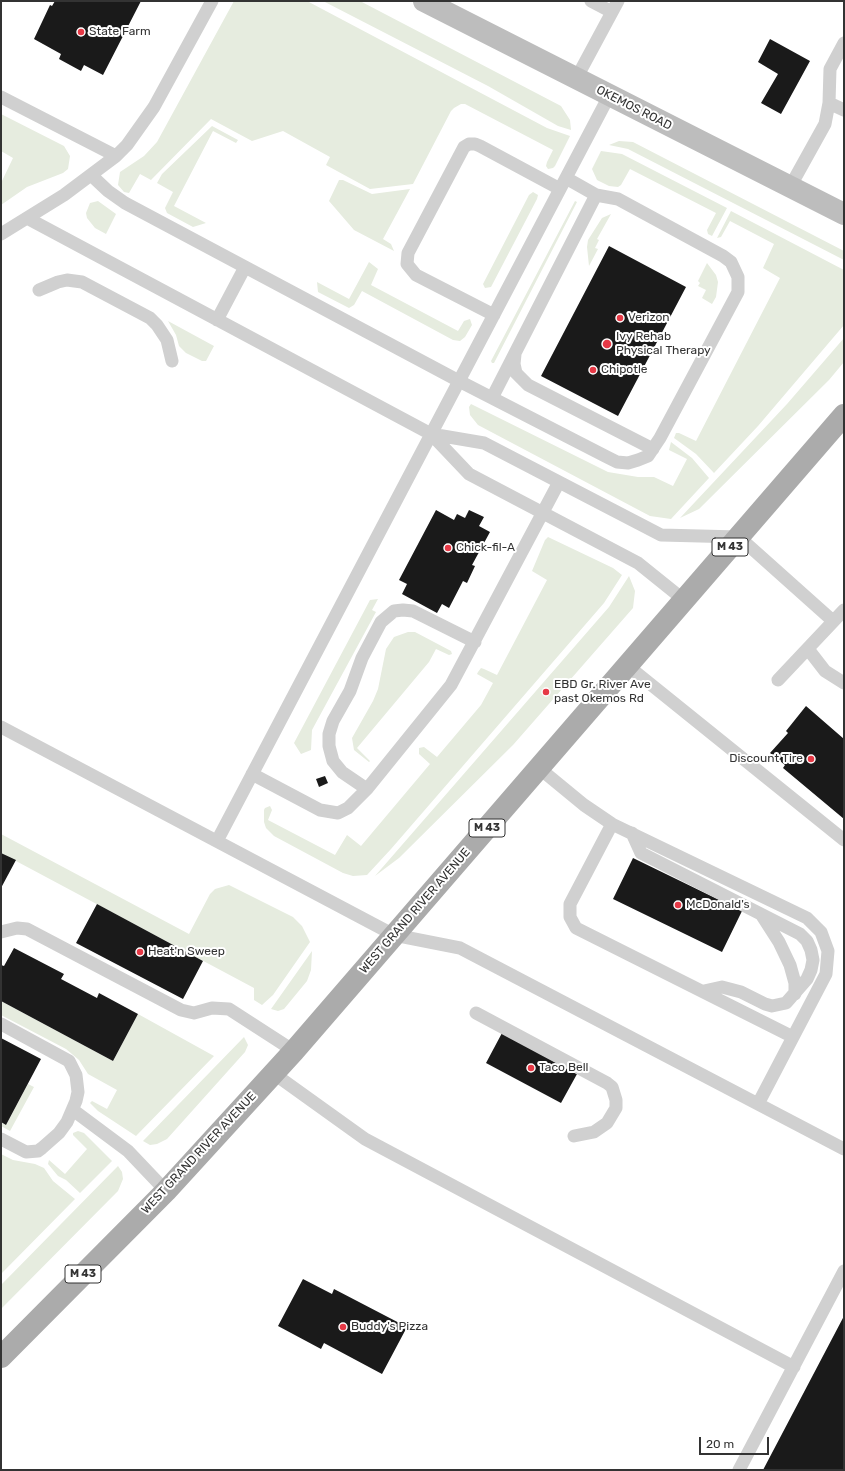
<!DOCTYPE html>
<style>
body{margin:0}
#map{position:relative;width:845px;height:1471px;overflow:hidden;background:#fff;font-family:Rubik,sans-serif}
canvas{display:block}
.frame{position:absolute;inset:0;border:2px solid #333;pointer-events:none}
.scale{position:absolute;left:699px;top:1437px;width:70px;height:18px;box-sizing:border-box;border:2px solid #333;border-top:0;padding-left:5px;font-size:12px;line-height:14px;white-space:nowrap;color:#333;-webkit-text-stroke:3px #fff;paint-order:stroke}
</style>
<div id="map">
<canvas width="845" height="1471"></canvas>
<div class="frame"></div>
<div class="scale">20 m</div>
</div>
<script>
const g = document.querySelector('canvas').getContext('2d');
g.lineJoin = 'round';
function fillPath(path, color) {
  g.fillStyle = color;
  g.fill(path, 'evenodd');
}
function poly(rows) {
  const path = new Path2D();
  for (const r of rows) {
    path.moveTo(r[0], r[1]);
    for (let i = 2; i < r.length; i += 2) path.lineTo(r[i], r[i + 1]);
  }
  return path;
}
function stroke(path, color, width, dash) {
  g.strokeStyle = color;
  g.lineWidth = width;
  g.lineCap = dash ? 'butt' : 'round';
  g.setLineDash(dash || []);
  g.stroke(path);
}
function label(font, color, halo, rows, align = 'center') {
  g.font = font + ' Rubik,sans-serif';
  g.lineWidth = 4;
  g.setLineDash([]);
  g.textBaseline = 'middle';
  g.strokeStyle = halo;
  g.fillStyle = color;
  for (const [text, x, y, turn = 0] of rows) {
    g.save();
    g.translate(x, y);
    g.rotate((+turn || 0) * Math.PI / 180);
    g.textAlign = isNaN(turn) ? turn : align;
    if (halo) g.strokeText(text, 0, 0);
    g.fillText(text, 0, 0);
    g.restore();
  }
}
const green = poly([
 [234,1,307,1,547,128,570,136,555,166,553,168,548,169,546,166,547,162,553,150,465,104,461,104,454,108,451,111,413,184,370,189,326,165,330,157,283,131,252,141,211,119,151,180,140,174,129,193,124,192,118,185,120,172,144,156,157,142],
 [323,1,360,1,561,106,570,120,571,130,558,126,488,86],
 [1,114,64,146,70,156,68,169,63,173,27,187,1,205,1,183,13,158,1,151],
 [212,126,238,140,236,143,213,131,174,206,206,223,193,227,167,213,165,208,173,192,157,183,162,174],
 [619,141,633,142,844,251,844,260,628,149,609,145],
 [601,151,622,154,727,208,712,236,708,234,707,230,716,213,630,169,621,185,618,187,609,186,597,180,592,169],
 [339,180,343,180,372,194,410,189,383,239,391,244,394,251,354,230,329,201],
 [533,192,538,195,537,199,491,287,485,288,483,284,529,195],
 [98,201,116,214,106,234,95,228,87,218,86,213,90,203],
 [575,201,577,202,494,363,492,363,491,361],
 [731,211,844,270,844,325,758,426,714,473,696,454,674,438,676,433,679,433,696,441,780,278,763,268,774,244,730,221,721,237,717,238],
 [611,214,597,239,599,240,595,248,598,249,589,266,587,247,588,240,602,218],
 [369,262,378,269,371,285,458,331,464,321,470,319,472,325,465,337,460,341,453,340,362,291,354,305,349,308,318,292,317,282,349,299],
 [707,263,716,275,718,282,716,297,712,304,702,298,706,290,698,286,700,283,698,281],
 [168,321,214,346,206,361,202,361,186,353,179,346,176,335],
 [844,338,844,362,829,380,699,509,680,518,787,404],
 [471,404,608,472,638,477,654,477,673,486,687,459,669,450,671,442,692,458,709,478,671,519,650,516,478,425,470,415,469,407],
 [548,537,613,568,622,575,604,603,391,849,367,875,353,876,343,873,274,836,266,828,264,822,264,810,265,808,270,806,272,810,268,820,335,855,347,835,361,846,430,764,419,754,419,748,424,747,437,757,481,705,493,683,477,674,478,672,481,668,484,669,497,675,547,580,532,571,545,540],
 [629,576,635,591,633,608,513,745,399,858,375,876,609,607],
 [378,599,372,610,376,612,312,730,311,750,301,754,294,743,370,600],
 [408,632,415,632,451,651,452,654,449,655,436,649,429,662,357,748,370,761,369,762,354,750,352,738,373,701,378,689,386,649,394,637],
 [1,834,189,934,210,894,215,889,229,885,293,917,302,926,310,942,273,995,262,1005,254,1000,254,988,1,853],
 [312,951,311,970,307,981,284,1009,278,1011,271,1009],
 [1,1001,113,1061,138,1014,214,1056,136,1136,98,1111,90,1103,92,1101,107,1109,117,1090,88,1074,79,1060,66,1049,1,1015],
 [244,1037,248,1045,245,1052,167,1139,157,1144,150,1145,143,1141],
 [28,1084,34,1087,10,1131,1,1126,1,1122,6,1125],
 [78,1131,84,1133,112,1161,80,1193,66,1180,58,1176,48,1164,49,1160,65,1174,87,1149,73,1135,73,1133],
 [1,1154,13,1160,35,1164,44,1168,53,1181,75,1199,1,1274],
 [118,1166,122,1172,123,1179,118,1191,1,1309,1,1285]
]);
const building = poly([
 [55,1,141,1,103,75,84,65,81,71,59,59,61,54,34,39,50,5,52,6],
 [770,39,810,61,781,114,761,103,778,74,758,62],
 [609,246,686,287,618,416,541,376],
 [436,510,454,520,457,514,465,518,469,510,484,517,479,526,490,532,472,565,475,566,467,583,463,581,449,608,442,604,437,613,402,594,407,584,399,580],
 [806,706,844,739,844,819,783,768,785,765,770,753,788,733,786,731],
 [325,776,328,783,319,787,316,779],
 [1,853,16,860,1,888],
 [633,858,742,911,722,952,613,899],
 [97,904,203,961,183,999,76,943],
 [14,948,64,974,61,979,97,998,99,993,138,1014,113,1061,1,1001,1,965,4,966],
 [502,1033,577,1074,561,1103,486,1063],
 [1,1038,41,1059,6,1125,1,1122],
 [303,1279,332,1294,334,1289,407,1327,382,1374,324,1343,321,1349,278,1326],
 [844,1316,844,1470,763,1470]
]);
const service = poly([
 [591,1,612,12],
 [576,79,618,1],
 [1,97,116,156],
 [829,103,830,69,844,43],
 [91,175,108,191,125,203,459,381,607,457,617,462,628,463,638,460,648,456,660,438,738,292,738,277,731,262,723,256,618,199,596,195,566,178],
 [790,187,825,124,829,103,844,110],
 [27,218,431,434,484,443,661,535,739,537,833,621],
 [1,234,64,195,116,156,127,145,154,107,212,1],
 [39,290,58,282,67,280,82,282,150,318,157,325,167,340,172,361],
 [494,315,416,275,407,264,408,253,464,147,469,144,475,144,480,146,560,189],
 [217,320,245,267],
 [515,354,514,364,516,373,528,385,653,449],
 [492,398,596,195],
 [431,434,469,474,638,563,684,600],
 [808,649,825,671,844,683],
 [628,666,844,840],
 [778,680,844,610],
 [1,727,394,935,460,948,844,1149],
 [539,768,584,805,612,824,807,918,821,932,828,951,826,974,758,1104],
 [252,774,320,810,338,813,348,808,367,789,451,685,559,482],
 [367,789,342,772,333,761,329,746,329,734,333,721,350,691,362,658,381,622,394,611,403,610,413,611,475,642],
 [612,824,570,904,570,917,576,928,793,1037],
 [632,833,641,853,800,934,807,941,811,950,813,960,811,970,807,979,786,1003,772,1006,765,1004,741,992,722,987,704,991],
 [217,841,609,96],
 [761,914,779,942,790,965,795,983,795,994],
 [1,932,17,928,27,929,181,1010,194,1013,212,1008,229,1009,294,1051],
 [476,1013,607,1083,612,1087,616,1100,616,1108,607,1123,594,1132,574,1136],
 [1,1024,69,1061,76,1075,78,1092,76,1101,67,1122,59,1133,42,1148,38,1151,26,1152,1,1139],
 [273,1073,365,1139,794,1367],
 [73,1110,128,1151,166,1191],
 [739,1470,844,1271]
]);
const secondary = poly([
 [424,1,844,214]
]);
const primary = poly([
 [1,1357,166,1191,294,1051,844,415]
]);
const markers = [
 [81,32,4,"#e63946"],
 [620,318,4,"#e63946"],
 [607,344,5,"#e63946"],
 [593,370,4,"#e63946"],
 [448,548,4,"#e63946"],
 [546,692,4,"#e63946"],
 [811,759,4,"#e63946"],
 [678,905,4,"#e63946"],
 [140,952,4,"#e63946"],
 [531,1068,4,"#e63946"],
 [343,1327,4,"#e63946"]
];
const shields = [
 [730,547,36],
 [487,828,36],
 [83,1274,36]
];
const shieldNames = [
 ["M 43",730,547],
 ["M 43",487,828],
 ["M 43",83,1274]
];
const poiNames = [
 ["State Farm",89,32],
 ["Verizon",628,318],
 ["Ivy Rehab",616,337],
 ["Physical Therapy",616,351],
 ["Chipotle",601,370],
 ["Chick-fil-A",456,548],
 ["EBD Gr. River Ave",554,685],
 ["past Okemos Rd",554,699],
 ["Discount Tire",803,759,"right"],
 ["McDonald's",686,905],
 ["Heat'n Sweep",148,952],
 ["Taco Bell",539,1068],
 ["Buddy's Pizza",351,1327]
];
const streetNames = [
 ["OKEMOS ROAD",634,108,27],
 ["WEST GRAND RIVER AVENUE",415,911,-49],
 ["WEST GRAND RIVER AVENUE",199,1153,-47]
];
fillPath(green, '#e6ecdf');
fillPath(building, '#1a1a1a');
stroke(service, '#d0d0d0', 13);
stroke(secondary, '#bdbdbd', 22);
stroke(primary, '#ababab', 22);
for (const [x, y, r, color] of markers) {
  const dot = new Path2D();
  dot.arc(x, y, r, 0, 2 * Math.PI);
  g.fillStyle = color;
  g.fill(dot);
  stroke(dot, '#fff', 1.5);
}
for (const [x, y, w] of shields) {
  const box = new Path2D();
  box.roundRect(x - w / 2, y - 9, w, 18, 3);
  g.fillStyle = '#fff';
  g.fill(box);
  stroke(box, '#333', 1);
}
label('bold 11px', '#333', null, shieldNames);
label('12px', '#333', '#fff', poiNames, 'left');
label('12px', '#333', '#fff', streetNames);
</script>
